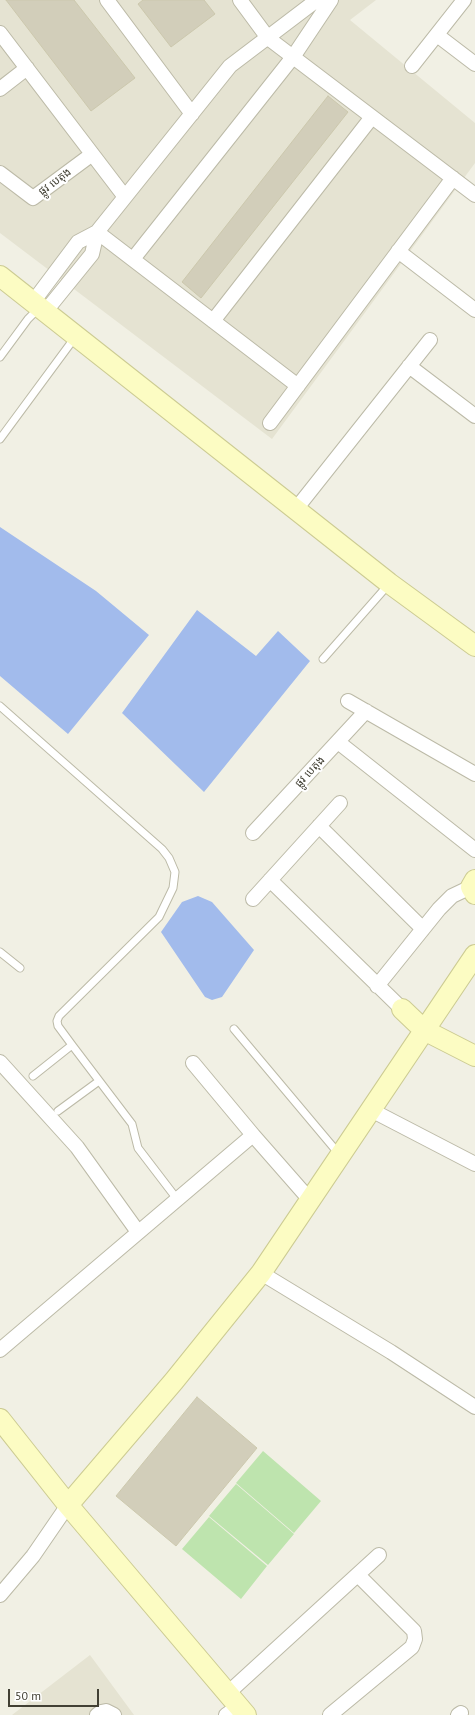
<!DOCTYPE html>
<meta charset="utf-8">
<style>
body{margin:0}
#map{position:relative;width:475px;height:1715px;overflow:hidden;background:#f1f0e4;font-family:"PT Sans",sans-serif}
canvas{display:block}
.scale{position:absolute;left:8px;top:1689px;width:91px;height:18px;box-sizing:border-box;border:2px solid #424034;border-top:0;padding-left:5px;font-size:12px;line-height:14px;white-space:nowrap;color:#424034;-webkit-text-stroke:3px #fff;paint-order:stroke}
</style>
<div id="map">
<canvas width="475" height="1715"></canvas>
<div class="scale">50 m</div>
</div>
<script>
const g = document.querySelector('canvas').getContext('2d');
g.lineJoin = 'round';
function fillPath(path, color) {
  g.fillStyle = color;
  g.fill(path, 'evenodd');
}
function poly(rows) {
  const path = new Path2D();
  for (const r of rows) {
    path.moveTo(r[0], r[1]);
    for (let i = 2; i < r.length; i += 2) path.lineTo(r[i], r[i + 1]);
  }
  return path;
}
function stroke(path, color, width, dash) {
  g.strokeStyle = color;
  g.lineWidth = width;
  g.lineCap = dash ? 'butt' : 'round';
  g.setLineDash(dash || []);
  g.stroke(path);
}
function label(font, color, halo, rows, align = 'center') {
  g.font = font + ' "PT Sans","Noto Sans Khmer",sans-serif';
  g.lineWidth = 4;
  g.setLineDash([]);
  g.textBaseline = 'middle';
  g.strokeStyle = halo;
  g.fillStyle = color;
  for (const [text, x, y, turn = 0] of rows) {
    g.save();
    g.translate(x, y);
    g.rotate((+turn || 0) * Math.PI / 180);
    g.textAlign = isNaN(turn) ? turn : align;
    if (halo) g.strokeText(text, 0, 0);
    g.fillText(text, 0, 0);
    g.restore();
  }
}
const residential = poly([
 [0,0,376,0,350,20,475,123,475,163,272,439,0,233],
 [90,1655,134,1715,12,1715]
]);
const green = poly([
 [263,1451,321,1501,294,1533,236,1483],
 [236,1484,294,1534,268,1565,209,1516],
 [209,1517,267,1566,241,1599,182,1549]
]);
const water = poly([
 [0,527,96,591,149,635,68,734,0,676],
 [197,610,256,656,278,631,310,661,204,792,122,713],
 [198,896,212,902,254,950,222,997,212,1000,205,997,161,932,182,902]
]);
const building = poly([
 [6,0,74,0,135,78,91,111,6,0],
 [143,0,204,0,215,14,171,47,138,4,143,0],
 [328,96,348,112,201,298,182,282,328,96],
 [197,1397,257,1448,176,1546,116,1496,197,1397]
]);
const lane = poly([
 [0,357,28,319,39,308],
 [0,439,76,336],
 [323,659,389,584],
 [0,706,162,849,169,858,175,872,173,888,159,917,59,1016,57,1021,58,1026,72,1045,132,1124,138,1148,177,1199],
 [0,952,20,968],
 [234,1029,339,1154],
 [33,1076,72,1045],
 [58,1111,99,1081]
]);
const street = poly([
 [107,0,192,114],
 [240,0,268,38,475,195],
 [0,33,125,197],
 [437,35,475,64],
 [412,66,464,0],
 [0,89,27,68],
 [0,173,33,198,91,155],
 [97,232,298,386],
 [398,251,475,310],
 [133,259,293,57,331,0],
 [33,302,78,242,97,232,230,66,317,0],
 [45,312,92,254,97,232],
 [213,321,372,117],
 [409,366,475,416],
 [270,423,453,178],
 [296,509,430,340],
 [348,701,475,774],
 [338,742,475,850],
 [319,826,423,929],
 [253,833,366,711],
 [270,880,402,1009],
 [253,899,340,803],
 [377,986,439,909,452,896,471,887],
 [0,1062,77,1147,138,1232],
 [193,1063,253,1135],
 [371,1110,475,1164],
 [261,1273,391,1352,475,1407],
 [0,1350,253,1135,310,1200],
 [0,1595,33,1556,68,1505],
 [228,1693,379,1555],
 [97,1715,101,1712,106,1711,114,1715],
 [226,1715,239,1706],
 [330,1715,412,1647,415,1639,414,1631,358,1575],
 [458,1715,461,1713]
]);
const secondary = poly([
 [0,276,389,583,475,646],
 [475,880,471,887,475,894],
 [402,1009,424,1030,475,1056],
 [0,1419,68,1505,246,1715],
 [68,1505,174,1381,261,1273,475,955]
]);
const streetNames = [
 ["ផ្លូវ បេតុង",55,182,-37],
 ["ផ្លូវ បេតុង",310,772,-47]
];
fillPath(residential, '#e5e3d2');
fillPath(green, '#bee4ae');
fillPath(water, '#a2bbec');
fillPath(building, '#d2ceba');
stroke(building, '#ccc8ad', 1);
stroke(lane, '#bcbaa7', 9);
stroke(street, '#bcbaa7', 16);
stroke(secondary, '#cccb92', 22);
stroke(lane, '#fff', 7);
stroke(street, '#fff', 14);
stroke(secondary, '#fcfcc3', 20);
label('11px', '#424034', '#fff', streetNames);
</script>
